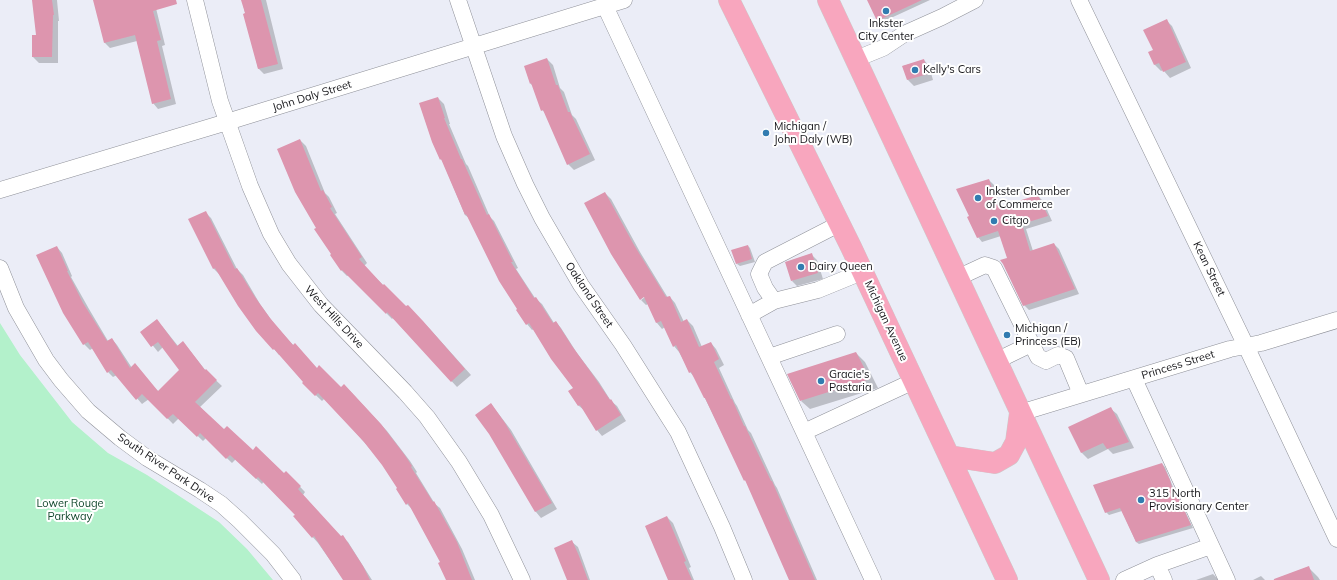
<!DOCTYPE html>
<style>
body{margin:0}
canvas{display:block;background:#ebedf7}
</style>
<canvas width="1337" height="580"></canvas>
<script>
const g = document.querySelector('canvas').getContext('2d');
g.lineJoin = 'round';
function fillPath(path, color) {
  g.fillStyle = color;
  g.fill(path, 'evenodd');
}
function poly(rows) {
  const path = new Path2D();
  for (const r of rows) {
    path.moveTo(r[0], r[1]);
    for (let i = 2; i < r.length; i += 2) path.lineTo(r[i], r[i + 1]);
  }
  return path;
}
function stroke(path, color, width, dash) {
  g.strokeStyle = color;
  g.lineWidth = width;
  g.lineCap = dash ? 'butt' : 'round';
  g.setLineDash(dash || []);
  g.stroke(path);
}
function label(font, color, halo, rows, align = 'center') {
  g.font = font + ' Mulish,sans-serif';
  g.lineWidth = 4;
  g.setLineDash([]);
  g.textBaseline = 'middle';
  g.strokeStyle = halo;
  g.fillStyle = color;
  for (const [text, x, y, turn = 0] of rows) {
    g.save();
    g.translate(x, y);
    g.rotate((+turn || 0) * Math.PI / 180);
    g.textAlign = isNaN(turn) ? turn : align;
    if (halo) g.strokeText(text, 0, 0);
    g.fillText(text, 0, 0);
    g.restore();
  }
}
const green = poly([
 [0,323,20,355,72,422,108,453,147,475,219,522,247,549,273,580,0,580]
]);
const shadow = poly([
 [33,0,57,0,59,21,58,21,58,63,39,63,33,57,37,36],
 [94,0,154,0,165,45,162,46,176,104,158,109,153,103,137,41,110,48,105,43],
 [242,0,266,0,283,69,264,74,258,68],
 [868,0,930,0,880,23,878,21],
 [1166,20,1172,26,1191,68,1170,78,1163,70,1161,71,1155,65,1150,53,1154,51],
 [547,59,553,65,560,88,564,92,572,115,576,119,595,160,574,170,568,164,546,113,542,110,533,86,530,83],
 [924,60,929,66,933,80,914,86,908,80,903,66],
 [438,98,444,104,450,124,449,124,466,164,468,166,490,217,494,221,518,268,516,269,535,298,542,304,554,323,556,322,561,328,577,353,599,382,611,401,617,406,626,421,602,436,597,430,585,411,579,406,575,388,534,329,532,330,527,324,469,218,465,215,443,162,441,159],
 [300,140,306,146,325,193,329,197,337,213,335,214,367,263,364,266,384,286,429,328,471,375,457,387,393,318,392,319,349,275,347,276,342,271,332,255,317,228],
 [989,180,994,185,1000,207,1038,196,1043,201,1052,221,1026,229,1033,251,1054,244,1059,249,1079,294,1029,310,1024,305,1001,236,982,242,978,237,970,217],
 [605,193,611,199,640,252,668,298,670,297,675,303,684,322,687,320,693,326,702,347,711,343,716,349,724,365,719,368,735,403,737,406,748,430,751,433,775,485,777,488,817,580,790,580,747,482,745,480,695,378,690,372,679,352,674,346,665,327,662,329,657,323,648,304,646,305,641,300,648,295],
 [205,212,211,218,237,269,243,275,260,304,275,325,294,346,317,369,341,388,350,391,387,431,410,461,417,472,416,473,435,504,440,508,462,549,475,580,447,580,441,562,413,510,407,504,399,489,383,464,339,413,325,398,322,401,303,383,305,382,280,354,279,355,274,349,220,275,214,269,203,248],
 [748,246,750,248,755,262,740,266,737,264],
 [57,247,62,253,72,276,71,277,89,309,108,341,112,339,117,345,132,368,159,392,181,370,163,347,158,352,142,332,162,326,178,346,183,342,206,371,222,386,200,407,224,431,284,474,286,472,305,492,303,495,341,538,342,537,348,542,372,580,344,580,318,543,294,516,296,515,264,481,262,484,236,459,232,463,206,438,203,441,179,418,173,424,149,399,142,404,117,375,113,377,108,372,93,348,90,350,84,344,64,312],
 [811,254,817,260,823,279,797,286,792,281],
 [856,353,865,362,878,388,810,409,801,401],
 [491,404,511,430,557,509,541,518,536,512,490,434],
 [1111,409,1117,414,1134,448,1113,454,1108,449,1088,459,1082,453,1070,428],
 [1162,464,1165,467,1175,492,1177,494,1193,528,1139,544,1136,542,1122,511,1109,515,1106,512],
 [667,517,673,523,691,567,689,568,694,580,669,580],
 [572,542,578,547,590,580,568,580],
 [1308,567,1318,577,1320,580,1273,580],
 [1213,574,1219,580,1196,580],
 [1261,576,1265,580,1253,580]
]);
const building = poly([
 [32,0,52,0,54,15,53,15,52,57,32,57,32,35,36,35],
 [93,0,176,0,177,4,153,11,161,40,157,41,171,99,152,104,135,35,104,43],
 [241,0,261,0,278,64,258,69,243,14,245,13],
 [867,0,922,0,877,21],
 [1167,19,1186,62,1163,72,1159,63,1154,65,1148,52,1153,50,1143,30],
 [547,58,556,85,558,85,568,112,570,112,590,154,567,165,543,110,541,111,531,83,530,84,524,66],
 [924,59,928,74,907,80,902,66],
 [438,97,445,118,444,118,461,159,462,159,487,215,489,214,513,262,511,262,534,298,536,297,553,323,556,321,572,346,593,375,610,400,611,399,621,415,596,431,580,405,578,406,568,391,573,388,551,359,529,323,526,325,516,310,517,309,499,281,466,214,465,215,441,159,440,160,432,142,419,103],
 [300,139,321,191,323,190,332,207,330,208,362,257,359,259,383,285,384,284,406,306,408,305,423,321,465,369,451,382,387,312,386,314,342,270,341,271,330,255,331,254,314,229,316,228,295,192,277,149],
 [989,179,998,207,1038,195,1048,216,1022,224,1030,251,1054,243,1075,289,1023,306,1003,264,1000,260,1007,258,998,231,977,238,967,217,969,216,956,189],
 [605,192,634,245,666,297,670,296,681,322,687,319,699,347,711,342,719,359,714,362,731,399,732,399,744,426,745,426,771,481,772,481,815,580,789,580,745,480,744,481,705,398,704,398,691,372,689,373,676,345,673,347,661,321,656,323,644,297,640,300,611,254,584,203],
 [206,211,235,269,237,268,255,297,270,318,293,345,295,343,317,368,319,365,341,387,344,384,381,424,404,454,412,466,411,467,433,502,434,501,457,542,472,580,446,580,438,563,440,562,408,503,406,505,396,489,397,488,382,465,364,442,318,393,315,396,302,383,303,382,274,349,273,350,256,331,238,306,215,268,213,269,188,219],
 [748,245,752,259,736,264,731,250],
 [57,246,68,271,67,271,83,303,107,341,112,338,130,368,135,363,158,391,179,370,158,342,151,347,140,332,157,319,177,346,183,341,205,370,206,369,217,380,195,402,224,429,227,426,253,450,256,446,284,473,286,471,301,486,298,489,341,536,343,535,363,566,370,580,343,580,314,536,312,538,293,516,295,515,258,477,256,479,230,455,226,459,200,433,197,437,173,414,167,419,142,394,136,400,111,370,107,373,88,342,83,345,63,313,36,255],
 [812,253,818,273,791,281,785,262],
 [856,352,870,379,800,401,787,374],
 [491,403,505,423,552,503,535,512,489,434,475,415],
 [1111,407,1129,442,1107,449,1103,443,1081,453,1068,427],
 [1162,463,1170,480,1173,491,1175,490,1191,525,1136,542,1120,508,1105,513,1093,485],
 [667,516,686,561,684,562,692,580,668,580,645,526],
 [572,540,579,556,588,580,567,580,554,548],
 [1309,566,1314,580,1274,580,1274,579]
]);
const minor = poly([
 [195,0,220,101,250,186,271,234,289,264,321,305,405,392,427,417,459,462,491,515,522,580],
 [458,0,504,136,525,184,542,218,581,285,623,345,678,432,722,527,744,580],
 [1079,0,1246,346,1337,539],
 [605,6,873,580],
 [856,59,883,48,904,34,942,17,975,0],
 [0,190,227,122,624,0],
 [0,268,16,308,46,360,61,380,88,411,120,438,147,458,200,490,221,504,240,521,273,554,293,580],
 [957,278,985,265,994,268,1038,357,1046,361,1058,355,1066,358,1081,394],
 [774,301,765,288,759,274,765,262,839,224],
 [749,315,774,301,818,290,862,272],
 [769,357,837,334],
 [996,361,1031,344],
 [1134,379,1227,580],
 [1020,413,1230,349,1261,343,1337,320],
 [804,432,914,381],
 [1124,580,1157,565],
 [1164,580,1157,565,1211,546]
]);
const major = poly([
 [729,0,851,247,1007,580],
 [828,0,1099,580],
 [949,456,995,463,1009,455,1016,442,1020,413]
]);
const markers = [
 [886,11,4,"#327cb0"],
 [915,70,4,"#327cb0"],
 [766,133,4,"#327cb0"],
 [978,198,4,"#327cb0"],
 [994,221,4,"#327cb0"],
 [801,267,4,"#327cb0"],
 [1007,335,4,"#327cb0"],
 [821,381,4,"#327cb0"],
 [1141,500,4,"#327cb0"]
];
const poiNames = [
 ["Inkster",886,24,"center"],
 ["City Center",886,37,"center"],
 ["Kelly's Cars",923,70],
 ["Michigan /",774,127],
 ["John Daly (WB)",774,140],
 ["Inkster Chamber",986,192],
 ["of Commerce",986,205],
 ["Citgo",1002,221],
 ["Dairy Queen",809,267],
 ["Michigan /",1015,329],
 ["Princess (EB)",1015,342],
 ["Gracie's",829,375],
 ["Pastaria",829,388],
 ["315 North",1149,494],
 ["Provisionary Center",1149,507]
];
const streetNames = [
 ["John Daly Street",312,96,-17],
 ["Kean Street",1209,269,64],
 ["Oakland Street",589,295,56],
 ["West Hills Drive",334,317,47],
 ["Michigan Avenue",886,321,65],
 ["Princess Street",1178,365,-17],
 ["South River Park Drive",166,468,34]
];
const parkNames = [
 ["Lower Rouge",70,504],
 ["Parkway",70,517]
];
fillPath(green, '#b3f1cb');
fillPath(shadow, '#0003');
fillPath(building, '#dd95ae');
stroke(minor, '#8f9199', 17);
stroke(major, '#ccc', 22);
stroke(minor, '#fff', 16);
stroke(major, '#f8a6be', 21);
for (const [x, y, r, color] of markers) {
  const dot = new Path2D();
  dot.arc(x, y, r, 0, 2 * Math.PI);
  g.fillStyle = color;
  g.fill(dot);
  stroke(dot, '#fff', 1.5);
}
label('11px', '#151519', '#fff', poiNames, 'left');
label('11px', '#151519', '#fff', streetNames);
label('11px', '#13492e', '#fff', parkNames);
</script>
